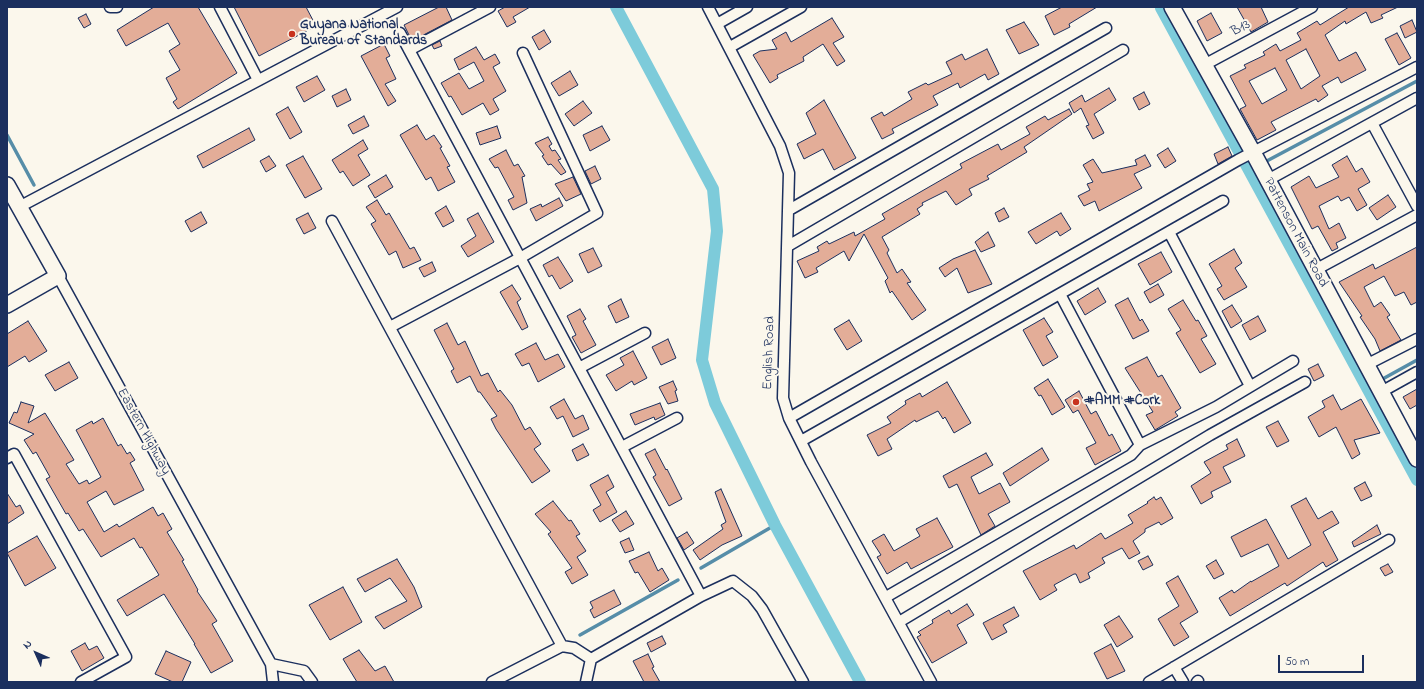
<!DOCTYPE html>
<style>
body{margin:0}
#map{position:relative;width:1424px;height:689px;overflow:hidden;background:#fbf7ec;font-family:"Indie Flower",sans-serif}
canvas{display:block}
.frame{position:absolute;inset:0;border:8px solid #1b2f5e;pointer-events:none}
.north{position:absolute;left:16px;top:633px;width:40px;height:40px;-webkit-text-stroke:3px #fbf7ec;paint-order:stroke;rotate:315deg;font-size:11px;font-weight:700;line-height:16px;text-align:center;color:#1b2f5e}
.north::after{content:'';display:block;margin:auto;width:14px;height:18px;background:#1b2f5e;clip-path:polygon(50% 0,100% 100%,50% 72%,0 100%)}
.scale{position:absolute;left:1278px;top:655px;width:86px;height:18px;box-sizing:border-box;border:2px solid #1b2f5e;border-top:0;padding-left:5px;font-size:12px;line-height:14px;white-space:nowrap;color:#1b2f5e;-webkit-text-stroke:3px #fbf7ec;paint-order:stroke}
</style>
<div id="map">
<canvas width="1424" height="689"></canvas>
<div class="frame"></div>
<div class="north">N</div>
<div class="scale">50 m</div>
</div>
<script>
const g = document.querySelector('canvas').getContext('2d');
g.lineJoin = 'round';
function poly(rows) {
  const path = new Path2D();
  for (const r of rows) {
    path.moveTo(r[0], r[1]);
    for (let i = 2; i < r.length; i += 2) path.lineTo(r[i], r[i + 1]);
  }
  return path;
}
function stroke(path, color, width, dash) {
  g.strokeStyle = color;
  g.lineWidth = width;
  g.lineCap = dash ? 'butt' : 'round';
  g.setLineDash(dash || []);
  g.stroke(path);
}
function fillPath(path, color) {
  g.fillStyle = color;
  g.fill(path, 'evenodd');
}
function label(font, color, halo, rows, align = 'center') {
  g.font = font + ' "Indie Flower",sans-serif';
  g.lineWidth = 4;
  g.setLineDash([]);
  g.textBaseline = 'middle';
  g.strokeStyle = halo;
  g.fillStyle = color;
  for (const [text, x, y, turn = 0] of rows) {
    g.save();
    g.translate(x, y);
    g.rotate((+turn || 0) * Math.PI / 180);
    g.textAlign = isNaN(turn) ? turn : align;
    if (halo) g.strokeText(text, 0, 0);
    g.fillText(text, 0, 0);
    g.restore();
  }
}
const stream = poly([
 [7,135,34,185],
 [1263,163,1417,81],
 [1249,170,1257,166],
 [1379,381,1417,360],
 [701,568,775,525],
 [580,635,678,580]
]);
const canal = poly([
 [616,7,713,189,717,231,702,360,715,403,775,525,860,682],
 [1161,8,1417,480]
]);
const building = poly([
 [154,7,198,7,237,73,178,109,173,102,177,99,166,78,180,70,169,51,180,44,168,23,126,46,117,30,154,7],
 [234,7,306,7,316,26,259,56,234,7],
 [439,7,446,7,452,20,412,41,404,25,439,7],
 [505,7,530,7,513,17,516,22,507,27,498,11,505,7],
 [1062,7,1097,7,1069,24,1070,27,1054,35,1045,16,1062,7],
 [1237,7,1261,7,1268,22,1251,32,1237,7],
 [1349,7,1398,7,1381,15,1383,18,1371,23,1366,12,1346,24,1345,21,1325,35,1339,61,1356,52,1366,70,1341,83,1338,77,1322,86,1328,95,1318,102,1316,99,1271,122,1276,130,1257,140,1240,109,1246,106,1230,76,1246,68,1244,65,1265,55,1263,52,1276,44,1280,51,1301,40,1297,33,1317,21,1320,25,1349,7],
 [1306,49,1320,76,1301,89,1286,60,1306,49],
 [1275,68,1287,90,1262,104,1249,81,1275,68],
 [1211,13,1222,33,1207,41,1197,21,1211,13],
 [86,14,91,24,84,28,78,18,86,14],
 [832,18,844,37,833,43,845,61,837,66,823,44,803,57,804,61,777,75,778,78,770,83,753,55,760,51,777,49,772,40,786,32,791,42,832,18],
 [1412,20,1417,32,1405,38,1400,26,1412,20],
 [1024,22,1039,45,1019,54,1006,30,1024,22],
 [544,30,551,42,539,50,532,37,544,30],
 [1397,33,1411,58,1399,65,1385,39,1397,33],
 [440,41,442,46,434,49,432,45,440,41],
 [384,44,390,56,386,58,396,79,385,84,396,101,388,106,361,56,384,44],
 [476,47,484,60,495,54,500,63,493,67,506,91,493,99,499,110,490,115,483,103,462,115,451,96,449,97,441,83,459,73,469,89,484,81,474,62,459,70,454,59,476,47],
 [987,49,999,74,988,80,985,74,960,88,958,83,933,96,938,105,892,129,894,133,882,139,871,118,882,112,884,116,912,99,908,92,926,83,928,85,952,74,946,62,962,54,965,60,987,49],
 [570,71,578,85,559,96,551,83,570,71],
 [317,76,325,90,304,102,296,87,317,76],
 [1109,88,1116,100,1094,114,1104,133,1093,139,1086,126,1089,125,1081,108,1074,113,1069,103,1082,95,1085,102,1109,88],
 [346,89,351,100,337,107,332,96,346,89],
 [1144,92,1150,104,1139,110,1133,98,1144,92],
 [824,100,856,158,834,170,823,149,804,159,797,144,816,134,806,113,824,100],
 [583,101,592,113,574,126,565,114,583,101],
 [288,107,302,132,290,139,276,114,288,107],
 [1069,109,1072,114,1024,147,1027,152,987,176,989,179,969,189,972,195,956,205,946,191,922,203,923,205,917,209,920,214,882,237,889,250,887,253,897,273,902,269,911,282,907,283,926,310,912,320,892,291,890,293,885,281,888,278,864,234,849,261,844,251,816,268,818,272,805,278,797,261,819,251,817,247,827,241,829,244,854,232,855,236,885,219,882,214,962,168,960,164,998,144,1001,150,1030,134,1026,127,1045,116,1048,120,1069,109],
 [364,116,369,126,353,134,348,125,364,116],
 [417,125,426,140,434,135,442,147,440,148,450,166,447,167,455,182,438,191,431,177,426,180,400,135,417,125],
 [497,126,501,138,480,145,476,133,497,126],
 [602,126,610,140,590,151,583,135,602,126],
 [249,128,255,140,203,168,197,156,249,128],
 [548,137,552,144,549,146,552,151,555,150,561,159,558,160,566,172,561,175,551,164,548,165,542,156,544,155,535,143,548,137],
 [363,140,368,149,358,155,370,175,353,186,343,171,340,173,332,160,363,140],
 [1228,147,1232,156,1218,164,1214,154,1228,147],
 [1168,148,1176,161,1165,168,1157,155,1168,148],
 [506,150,514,166,518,164,525,176,522,177,527,203,513,210,508,200,514,197,498,167,495,168,489,159,506,150],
 [1145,155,1151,166,1134,174,1142,188,1099,211,1095,201,1084,206,1078,196,1090,190,1087,184,1093,182,1083,165,1093,159,1102,173,1137,165,1135,160,1145,155],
 [269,156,276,166,266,172,260,161,269,156],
 [303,156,322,189,305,198,286,165,303,156],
 [1347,156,1356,172,1362,168,1370,182,1358,189,1367,205,1357,211,1349,197,1341,201,1338,196,1319,206,1329,229,1339,223,1346,238,1336,243,1338,248,1332,251,1318,226,1312,229,1291,187,1309,176,1316,188,1339,177,1332,165,1347,156],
 [595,166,601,179,591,184,585,171,595,166],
 [386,175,393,187,375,198,368,186,386,175],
 [573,177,581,194,566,201,555,184,573,177],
 [1388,195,1396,207,1377,220,1369,208,1388,195],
 [559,198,563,206,536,221,530,209,541,204,542,207,559,198],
 [377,200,386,215,389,213,410,249,414,247,421,260,403,268,396,251,389,255,371,224,376,221,366,207,377,200],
 [446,206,454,221,443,227,435,213,446,206],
 [1004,208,1009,217,999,222,995,213,1004,208],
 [201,212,207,223,191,232,185,221,201,212],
 [308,213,316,228,304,234,296,219,308,213],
 [478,213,494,242,468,257,461,246,476,236,467,219,478,213],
 [1061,213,1071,229,1060,236,1057,231,1036,244,1028,232,1061,213],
 [988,232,995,246,981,252,975,242,988,232],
 [1417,247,1417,302,1411,305,1404,292,1395,296,1384,276,1364,287,1374,307,1381,302,1390,315,1387,317,1401,340,1380,351,1375,339,1360,317,1362,316,1339,282,1373,264,1375,269,1417,247],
 [593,248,602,266,588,273,579,254,593,248],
 [1234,249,1242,263,1235,268,1247,287,1224,300,1217,289,1222,286,1209,264,1234,249],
 [975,250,992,284,968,293,957,268,945,277,939,268,953,259,975,250],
 [1161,252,1172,272,1150,285,1138,264,1161,252],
 [558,257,573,281,560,289,552,275,549,277,543,265,558,257],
 [432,262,436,271,424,277,419,268,432,262],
 [1158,284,1164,295,1150,303,1144,292,1158,284],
 [512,285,521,299,517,302,528,327,522,330,500,292,512,285],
 [1098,288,1106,302,1085,315,1077,301,1098,288],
 [1128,298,1140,321,1142,319,1149,331,1133,339,1115,305,1128,298],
 [621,299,629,317,616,323,608,306,621,299],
 [1183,300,1196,321,1198,320,1207,336,1201,339,1216,364,1200,373,1176,333,1181,330,1168,309,1183,300],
 [1232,305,1242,321,1231,328,1222,311,1232,305],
 [580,309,586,319,583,321,596,345,581,353,572,337,576,335,567,316,580,309],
 [1258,316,1266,331,1250,340,1242,325,1258,316],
 [1044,318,1053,332,1046,336,1058,357,1043,366,1023,330,1044,318],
 [849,320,862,341,847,350,834,329,849,320],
 [28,321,47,351,29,362,25,356,7,367,7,334,28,321],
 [447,323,458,345,465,341,481,376,488,373,498,392,500,390,512,405,525,430,530,427,541,444,534,449,550,471,532,483,496,429,491,419,497,416,480,392,478,392,470,376,457,383,451,371,454,369,434,330,447,323],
 [668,339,676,358,661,365,652,347,668,339],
 [536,343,545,360,558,354,565,367,538,382,529,363,522,366,515,354,536,343],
 [633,351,647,378,634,385,632,381,616,391,606,375,624,365,620,358,633,351],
 [1147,357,1158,377,1162,375,1181,408,1175,412,1178,416,1155,430,1146,415,1153,412,1125,368,1147,357],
 [69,362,78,378,55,391,45,375,69,362],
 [1318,364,1324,376,1314,381,1308,369,1318,364],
 [1048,379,1065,407,1052,415,1041,395,1039,396,1034,388,1048,379],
 [673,381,677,390,675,391,678,401,668,404,659,387,673,381],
 [947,382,971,423,954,433,945,417,943,419,938,411,916,422,915,420,887,439,892,449,878,456,867,435,891,423,887,417,906,404,905,401,920,393,922,397,947,382],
 [1417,389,1417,405,1410,409,1403,397,1417,389],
 [1079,391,1091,414,1096,411,1109,436,1112,434,1121,451,1095,465,1086,448,1096,443,1078,410,1073,413,1065,400,1079,391],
 [1333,395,1341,410,1361,399,1380,433,1354,440,1360,454,1352,459,1336,427,1319,437,1308,417,1325,407,1322,401,1333,395],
 [564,399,575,419,583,415,589,429,573,437,563,416,557,419,550,407,564,399],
 [21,402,34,406,28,423,45,413,74,460,66,464,79,484,87,480,89,484,101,477,76,430,92,421,93,424,103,418,118,446,121,444,127,454,130,452,135,460,130,463,144,490,114,505,106,491,87,502,104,532,117,524,119,527,153,507,158,516,163,513,172,529,167,532,184,560,182,561,198,590,197,591,217,621,212,624,233,661,211,673,194,644,195,644,164,594,127,616,117,600,159,575,142,547,140,548,134,538,101,557,83,529,79,531,68,513,66,514,46,479,50,477,36,452,33,454,24,440,34,434,9,423,14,412,17,413,21,402],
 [660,403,665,415,655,420,654,417,635,425,630,414,660,403],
 [1278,421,1289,441,1277,447,1266,427,1278,421],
 [1237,439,1245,456,1223,467,1231,482,1211,492,1213,497,1201,504,1191,486,1211,473,1204,462,1228,449,1226,445,1237,439],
 [583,444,589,455,577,461,572,450,583,444],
 [1042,448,1049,460,1010,486,1003,473,1042,448],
 [655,449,666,470,667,469,682,499,669,506,653,477,656,475,645,454,655,449],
 [986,453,993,465,971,477,979,494,1000,483,1010,502,988,514,995,526,981,535,957,484,949,488,943,476,986,453],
 [608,475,614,487,606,492,617,512,600,522,593,510,601,505,590,485,608,475],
 [1365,482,1372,496,1361,501,1354,488,1365,482],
 [721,489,742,536,722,545,700,560,693,550,723,529,721,525,726,522,715,492,721,489],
 [7,493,16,507,20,505,24,513,7,524,7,493],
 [1154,497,1156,500,1161,497,1173,518,1161,525,1159,522,1145,529,1145,532,1133,541,1140,553,1129,559,1122,548,1102,558,1105,563,1088,573,1090,578,1080,583,1076,574,1074,574,1054,585,1057,590,1040,600,1023,571,1074,545,1076,549,1101,533,1105,539,1133,523,1128,515,1148,503,1147,502,1154,497],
 [1306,498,1318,519,1332,511,1339,523,1323,532,1338,560,1326,567,1323,562,1287,586,1285,583,1230,616,1219,598,1232,590,1234,593,1251,581,1251,582,1279,566,1268,544,1241,557,1231,537,1266,519,1288,559,1311,545,1291,506,1306,498],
 [553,501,569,521,571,520,580,534,576,536,586,551,577,557,588,575,572,584,565,572,572,568,548,534,551,532,535,514,553,501],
 [626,511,634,524,620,532,612,520,626,511],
 [937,518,953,547,911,569,907,562,887,574,877,557,881,555,872,541,884,534,894,551,920,536,916,529,937,518],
 [1377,525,1381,534,1354,547,1352,542,1377,525],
 [687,532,694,543,684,550,677,538,687,532],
 [37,536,56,568,25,586,7,553,37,536],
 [629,538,634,550,625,553,620,542,629,538],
 [649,552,658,571,662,568,669,580,650,592,638,572,635,573,629,561,649,552],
 [1148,556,1153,565,1143,570,1138,561,1148,556],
 [397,559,414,587,422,607,384,629,375,617,407,601,390,578,365,592,357,579,397,559],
 [1216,560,1224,574,1214,579,1206,566,1216,560],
 [1388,564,1393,572,1385,576,1380,568,1388,564],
 [1178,576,1198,612,1180,623,1189,637,1174,646,1158,619,1179,606,1166,583,1178,576],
 [343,587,362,622,330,640,309,605,343,587],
 [614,590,621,604,594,618,590,610,593,608,590,602,614,590],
 [967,604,974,615,957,625,967,643,932,663,917,637,921,635,918,632,933,623,932,620,949,610,951,614,967,604],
 [1014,607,1019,616,1003,625,1007,632,992,640,983,623,1014,607],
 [1119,616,1133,637,1117,647,1104,625,1119,616],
 [662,636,666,644,651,652,647,643,662,636],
 [85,643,89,650,97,646,104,658,82,671,71,651,85,643],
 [1111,644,1125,671,1107,679,1094,653,1111,644],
 [359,650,375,671,385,666,394,682,357,682,343,659,359,650],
 [166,651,191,662,182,682,173,682,155,674,166,651],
 [648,654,654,667,652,668,660,682,644,682,633,661,648,654]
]);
const street = poly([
 [110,7,117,7],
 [220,7,258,80],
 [708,7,780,146,789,173,783,398,789,418,811,462,931,682],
 [717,24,747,7],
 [400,33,701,596],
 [730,47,801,7],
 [409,50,490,7],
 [1204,65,1312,7],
 [1372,123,1417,206],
 [1266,181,1417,98],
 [19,207,397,7],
 [789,210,1106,28],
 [332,221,562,646],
 [1169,232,1250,386],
 [788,246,1123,50],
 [1315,270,1417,215],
 [58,276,271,664,273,682],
 [1060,294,1140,445],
 [390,327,520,258,597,213,523,53],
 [1366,365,1417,339],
 [579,368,645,333],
 [1381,392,1417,372],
 [789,418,1238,160,1417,67],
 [801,441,1223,201],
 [622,447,677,418],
 [7,458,14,454,126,657,81,682],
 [886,597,1131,455,1140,445,1216,407,1293,361],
 [899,622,1210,435,1305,382],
 [591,659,701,596,733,581,752,596,762,609,803,682],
 [271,664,304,671,312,682],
 [1174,667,1183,682],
 [492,682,562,646,574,648,591,659],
 [586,682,591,659],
 [1149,682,1389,540],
 [1197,682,1198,681]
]);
const secondary = poly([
 [1172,7,1255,156,1417,459],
 [7,185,58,276,7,305]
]);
const markers = [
 [292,34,4,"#c8321e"],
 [1076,402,4,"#c8321e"]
];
const poiNames = [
 ["Guyana National",300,26],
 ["Bureau of Standards",300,42],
 ["#AMM #Cork",1084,402]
];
const streetNames = [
 ["B13",1241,29,-28],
 ["Pattenson Main Road",1295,233,62],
 ["English Road",770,353,-88],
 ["Eastern Highway",143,432,61]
];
stroke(stream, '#568da8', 3.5);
stroke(canal, '#7dcbda', 12);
fillPath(building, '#e3ad98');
stroke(building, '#1b2f5e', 1);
stroke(street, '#1b2f5e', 13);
stroke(secondary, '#1b2f5e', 18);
stroke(street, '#fbf7ec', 10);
stroke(secondary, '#fbf7ec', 15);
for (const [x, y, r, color] of markers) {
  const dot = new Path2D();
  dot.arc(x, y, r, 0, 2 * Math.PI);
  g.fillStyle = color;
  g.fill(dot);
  stroke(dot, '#fbf7ec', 1.5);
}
label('bold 14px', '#1b2f5e', '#fbf7ec', poiNames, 'left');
label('14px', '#1b2f5e', '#fbf7ec', streetNames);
</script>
